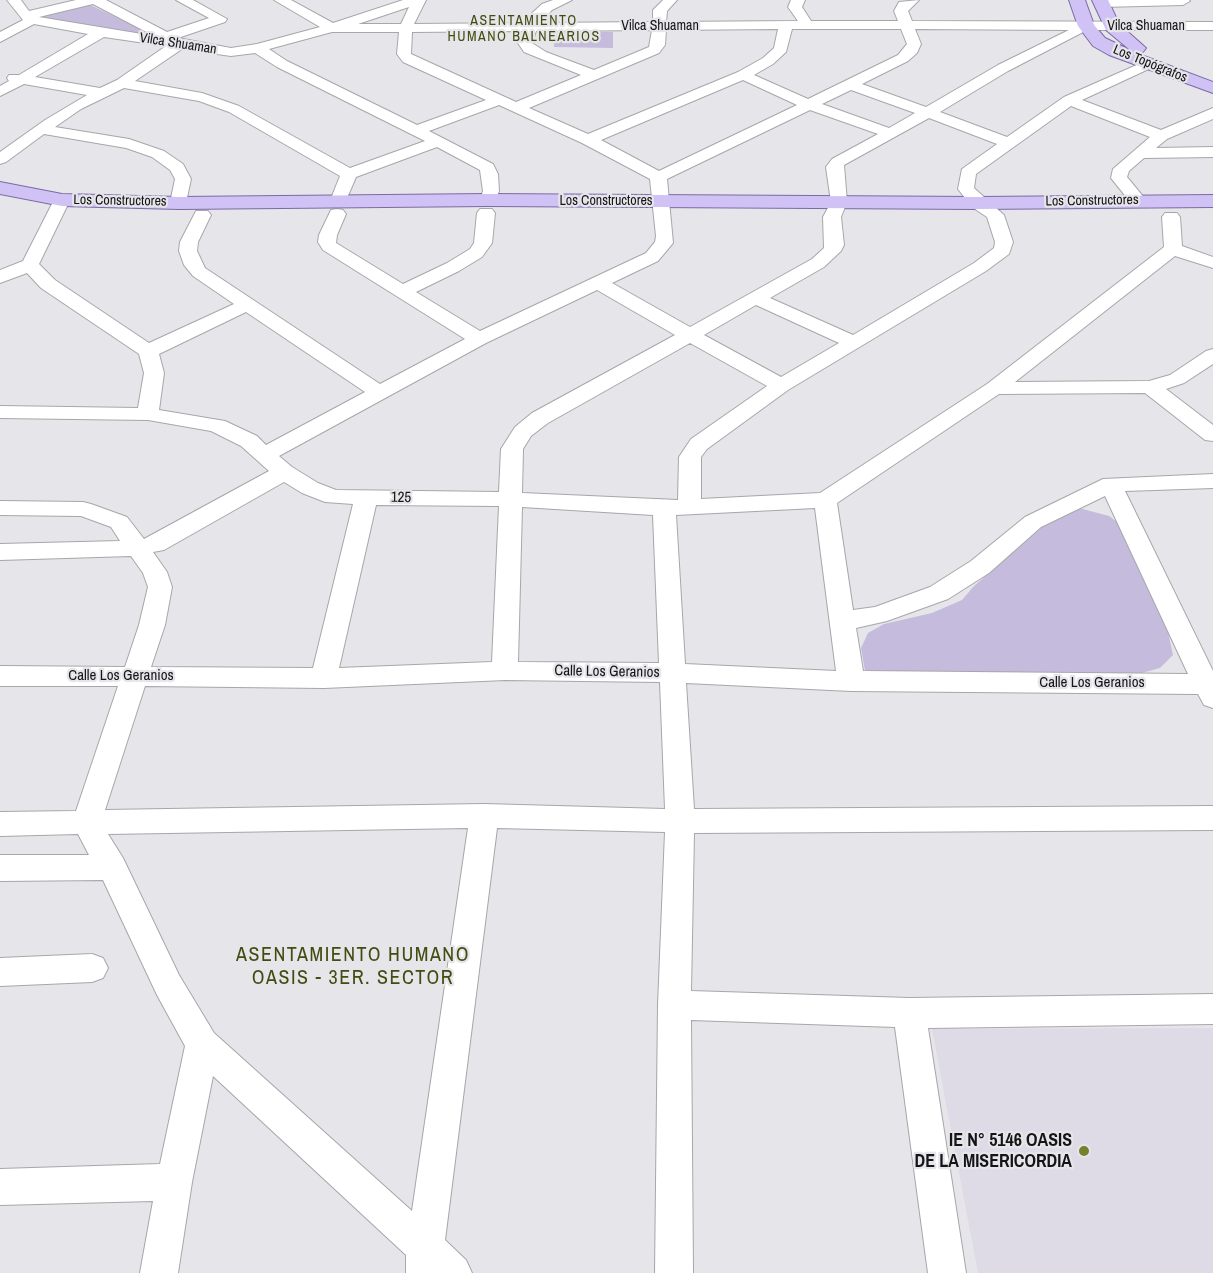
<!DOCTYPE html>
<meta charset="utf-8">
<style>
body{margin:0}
canvas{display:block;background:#e6e5e9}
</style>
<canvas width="1213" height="1273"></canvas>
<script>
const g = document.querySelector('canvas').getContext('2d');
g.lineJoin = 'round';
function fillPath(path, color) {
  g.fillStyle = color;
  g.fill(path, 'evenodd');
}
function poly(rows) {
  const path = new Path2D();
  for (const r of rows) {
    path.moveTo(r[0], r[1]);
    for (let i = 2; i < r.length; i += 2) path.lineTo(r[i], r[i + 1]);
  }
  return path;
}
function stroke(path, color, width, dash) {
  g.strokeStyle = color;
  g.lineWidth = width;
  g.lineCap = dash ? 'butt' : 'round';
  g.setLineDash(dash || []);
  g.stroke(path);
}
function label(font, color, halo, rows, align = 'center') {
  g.font = font + ' "Archivo Narrow",sans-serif';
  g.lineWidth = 4.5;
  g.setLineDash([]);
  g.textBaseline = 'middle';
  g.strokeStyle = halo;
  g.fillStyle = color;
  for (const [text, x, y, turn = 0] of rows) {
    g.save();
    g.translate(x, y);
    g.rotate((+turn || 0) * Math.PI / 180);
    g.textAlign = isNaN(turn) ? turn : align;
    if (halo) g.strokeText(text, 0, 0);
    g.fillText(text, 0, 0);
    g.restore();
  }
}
const built = poly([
 [1213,1028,1213,1273,978,1273,932,1029]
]);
const green = poly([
 [86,3,158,37,59,21,38,15],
 [555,32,613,32,613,48,554,47],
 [1079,508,1109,516,1120,524,1168,632,1173,655,1160,668,1138,674,870,673,865,671,861,648,868,633,884,624,932,613,962,600,974,586,1054,517]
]);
const minor = poly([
 [7,0,21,0,29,11,76,0,106,0,167,32,209,18,176,0,193,0,227,19,225,22,178,38,231,48,257,44,320,27,274,0,291,0,333,23,403,0,426,0,414,24,526,23,529,16,542,4,553,0,572,0,552,10,539,23,653,22,653,10,663,0,677,0,667,11,666,22,798,21,788,7,791,0,805,0,802,7,811,21,898,21,894,11,899,2,919,0,908,11,912,21,1213,22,1213,30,1087,30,1008,71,940,112,1007,137,1064,97,1148,60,1155,64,1153,67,1082,100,1161,130,1213,108,1213,119,1167,139,1156,148,1213,147,1213,157,1144,158,1129,171,1127,177,1146,200,1144,204,1132,204,1111,178,1113,169,1150,137,1071,106,976,174,974,188,1004,215,1013,242,1009,254,986,271,788,390,707,449,701,457,701,499,820,493,987,384,1164,247,1162,217,1165,213,1177,213,1180,217,1182,246,1213,257,1213,268,1175,256,1015,382,1149,381,1170,375,1206,351,1213,349,1213,364,1184,383,1166,389,1213,425,1213,441,1205,440,1145,393,999,394,837,503,853,610,875,607,930,587,971,561,1025,517,1103,479,1213,474,1213,488,1125,491,1213,671,1213,708,1204,705,1198,694,851,691,686,683,694,809,1213,806,1213,830,694,833,691,991,909,998,1213,994,1213,1024,928,1028,966,1273,928,1273,895,1027,691,1020,693,1273,655,1273,658,1005,665,832,497,828,445,1240,466,1260,472,1273,406,1273,406,1255,213,1076,192,1182,178,1273,140,1273,153,1201,0,1205,0,1169,160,1164,185,1046,157,995,103,880,0,881,0,855,89,855,78,834,0,836,0,812,76,811,118,686,0,686,0,666,125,667,139,625,148,587,143,573,131,556,0,560,0,544,120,541,111,527,81,516,0,515,0,501,83,502,91,504,127,517,144,539,269,471,241,446,211,431,148,420,0,418,0,406,138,408,144,373,139,354,41,288,27,273,0,283,0,270,23,261,56,196,68,196,70,200,39,264,55,280,149,343,234,304,193,276,184,265,179,251,180,242,196,211,208,211,211,215,198,242,197,251,205,268,380,384,465,339,323,250,318,242,319,235,331,210,337,209,343,210,346,214,337,235,336,243,403,284,447,263,470,249,474,243,477,213,480,209,492,209,495,213,492,243,482,257,459,271,416,292,480,331,646,253,655,242,656,236,650,179,582,143,499,105,429,131,493,164,498,174,499,191,494,204,488,205,482,204,480,200,483,191,480,170,437,147,356,177,344,205,332,205,330,201,340,176,229,112,199,101,124,88,81,109,55,127,129,139,164,151,183,164,191,179,185,207,173,207,170,203,175,179,170,170,152,157,126,148,44,134,6,162,0,164,0,152,45,120,87,95,24,84,0,96,0,86,9,81,7,78,9,75,19,75,88,34,34,24,0,42,0,32,23,20,7,0],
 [93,4,154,36,39,17,93,4],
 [409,7,401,24,358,24,409,7],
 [778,29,774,48,763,58,738,72,588,134,529,108,659,53,665,45,666,30,778,29],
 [792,29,901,29,907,44,898,55,808,99,754,75,773,64,786,52,792,29],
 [915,29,1069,30,998,65,926,107,862,84,908,61,917,53,921,44,915,29],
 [652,30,649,47,594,70,546,52,532,43,536,31,652,30],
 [523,31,518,43,524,52,581,75,516,102,411,54,412,32,523,31],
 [332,32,399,32,397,54,403,62,486,100,417,125,287,61,269,49,332,32],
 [104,37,166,46,117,80,100,88,35,77,104,37],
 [182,49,231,56,255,53,277,67,425,141,350,168,239,106,202,93,135,81,182,49],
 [743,80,797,105,659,171,601,140,743,80],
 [851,90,915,113,889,128,822,104,851,90],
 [810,110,878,134,832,159,826,167,831,202,823,217,824,248,812,259,690,327,612,283,658,261,673,243,667,179,810,110],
 [929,118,997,144,962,169,958,189,972,207,987,217,995,242,994,248,974,263,853,335,770,298,824,267,841,251,844,245,841,217,847,202,844,165,929,118],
 [597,290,675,335,532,413,515,427,501,449,499,492,336,490,318,483,292,467,279,456,486,343,597,290],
 [756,305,839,343,781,377,704,335,756,305],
 [246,312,365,392,266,445,257,436,225,421,159,410,164,373,159,354,246,312],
 [690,343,767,386,691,439,679,457,678,500,522,493,523,449,531,436,548,423,690,343],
 [284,482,302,493,325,502,353,504,313,668,151,667,165,625,172,587,167,572,153,552,164,550,284,482],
 [1105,496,1188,674,863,671,856,628,887,621,948,599,989,573,1041,527,1105,496],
 [376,505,499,506,492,662,339,668,376,505],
 [522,507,653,515,659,663,518,662,522,507],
 [815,508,836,671,685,664,676,515,815,508],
 [505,680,660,682,665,809,484,804,105,810,145,686,324,688,505,680],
 [468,828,412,1211,214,1033,179,975,123,858,108,834,468,828],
 [1097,0,1189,0,1190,1,1183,5,1101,7,1094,3,1097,0],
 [92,954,103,958,108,968,103,978,92,982,0,986,0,958,92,954]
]);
const major = poly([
 [1069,0,1085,0,1094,25,1105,38,1130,50,1106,30,1092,0,1108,0,1119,24,1146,48,1143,52,1136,53,1213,82,1213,93,1109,55,1093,46,1078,26,1069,0],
 [0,182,62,194,179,197,488,194,978,197,1213,195,1213,207,978,209,488,206,179,209,62,206,0,194,0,182]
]);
const markers = [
 [1084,1151,6,"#75812e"]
];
const farNeighbourhoodnames = [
 ["ASENTAMIENTO",524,21],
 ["HUMANO BALNEARIOS",524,37]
];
const farStreetnames = [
 ["Vilca Shuaman",660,26],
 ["Vilca Shuaman",1146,26],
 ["Vilca Shuaman",178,44,9],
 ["Los Topógrafos",1150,64,22],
 ["Los Constructores",120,201,1],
 ["Los Constructores",606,201],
 ["Los Constructores",1092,201,-1]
];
const streetNames = [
 ["125",401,498,1],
 ["Calle Los Geranios",607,672,1],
 ["Calle Los Geranios",121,676],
 ["Calle Los Geranios",1092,683]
];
const nearPoinames = [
 ["IE N° 5146 OASIS",1072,1141],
 ["DE LA MISERICORDIA",1072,1162]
];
const nearNeighbourhoodnames = [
 ["ASENTAMIENTO HUMANO",353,956],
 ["OASIS - 3ER. SECTOR",353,979]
];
fillPath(built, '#dedbe7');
fillPath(green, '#c5bcdd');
stroke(minor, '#a7a6aa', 2);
stroke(major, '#7b6ba3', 2);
fillPath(minor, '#fff');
fillPath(major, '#d1c2f5');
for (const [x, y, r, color] of markers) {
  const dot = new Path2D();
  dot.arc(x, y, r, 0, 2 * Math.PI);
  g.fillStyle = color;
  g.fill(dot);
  stroke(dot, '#e6e5e9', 2);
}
g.letterSpacing = '1.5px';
label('14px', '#434b10', '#e6e5e9', farNeighbourhoodnames);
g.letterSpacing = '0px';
label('14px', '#151517', '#e6e5e9', farStreetnames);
label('15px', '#151517', '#e6e5e9', streetNames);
label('bold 18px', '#151517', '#e6e5e9', nearPoinames, 'right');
g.letterSpacing = '1.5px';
label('20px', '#434b10', '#e6e5e9', nearNeighbourhoodnames);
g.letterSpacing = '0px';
</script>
